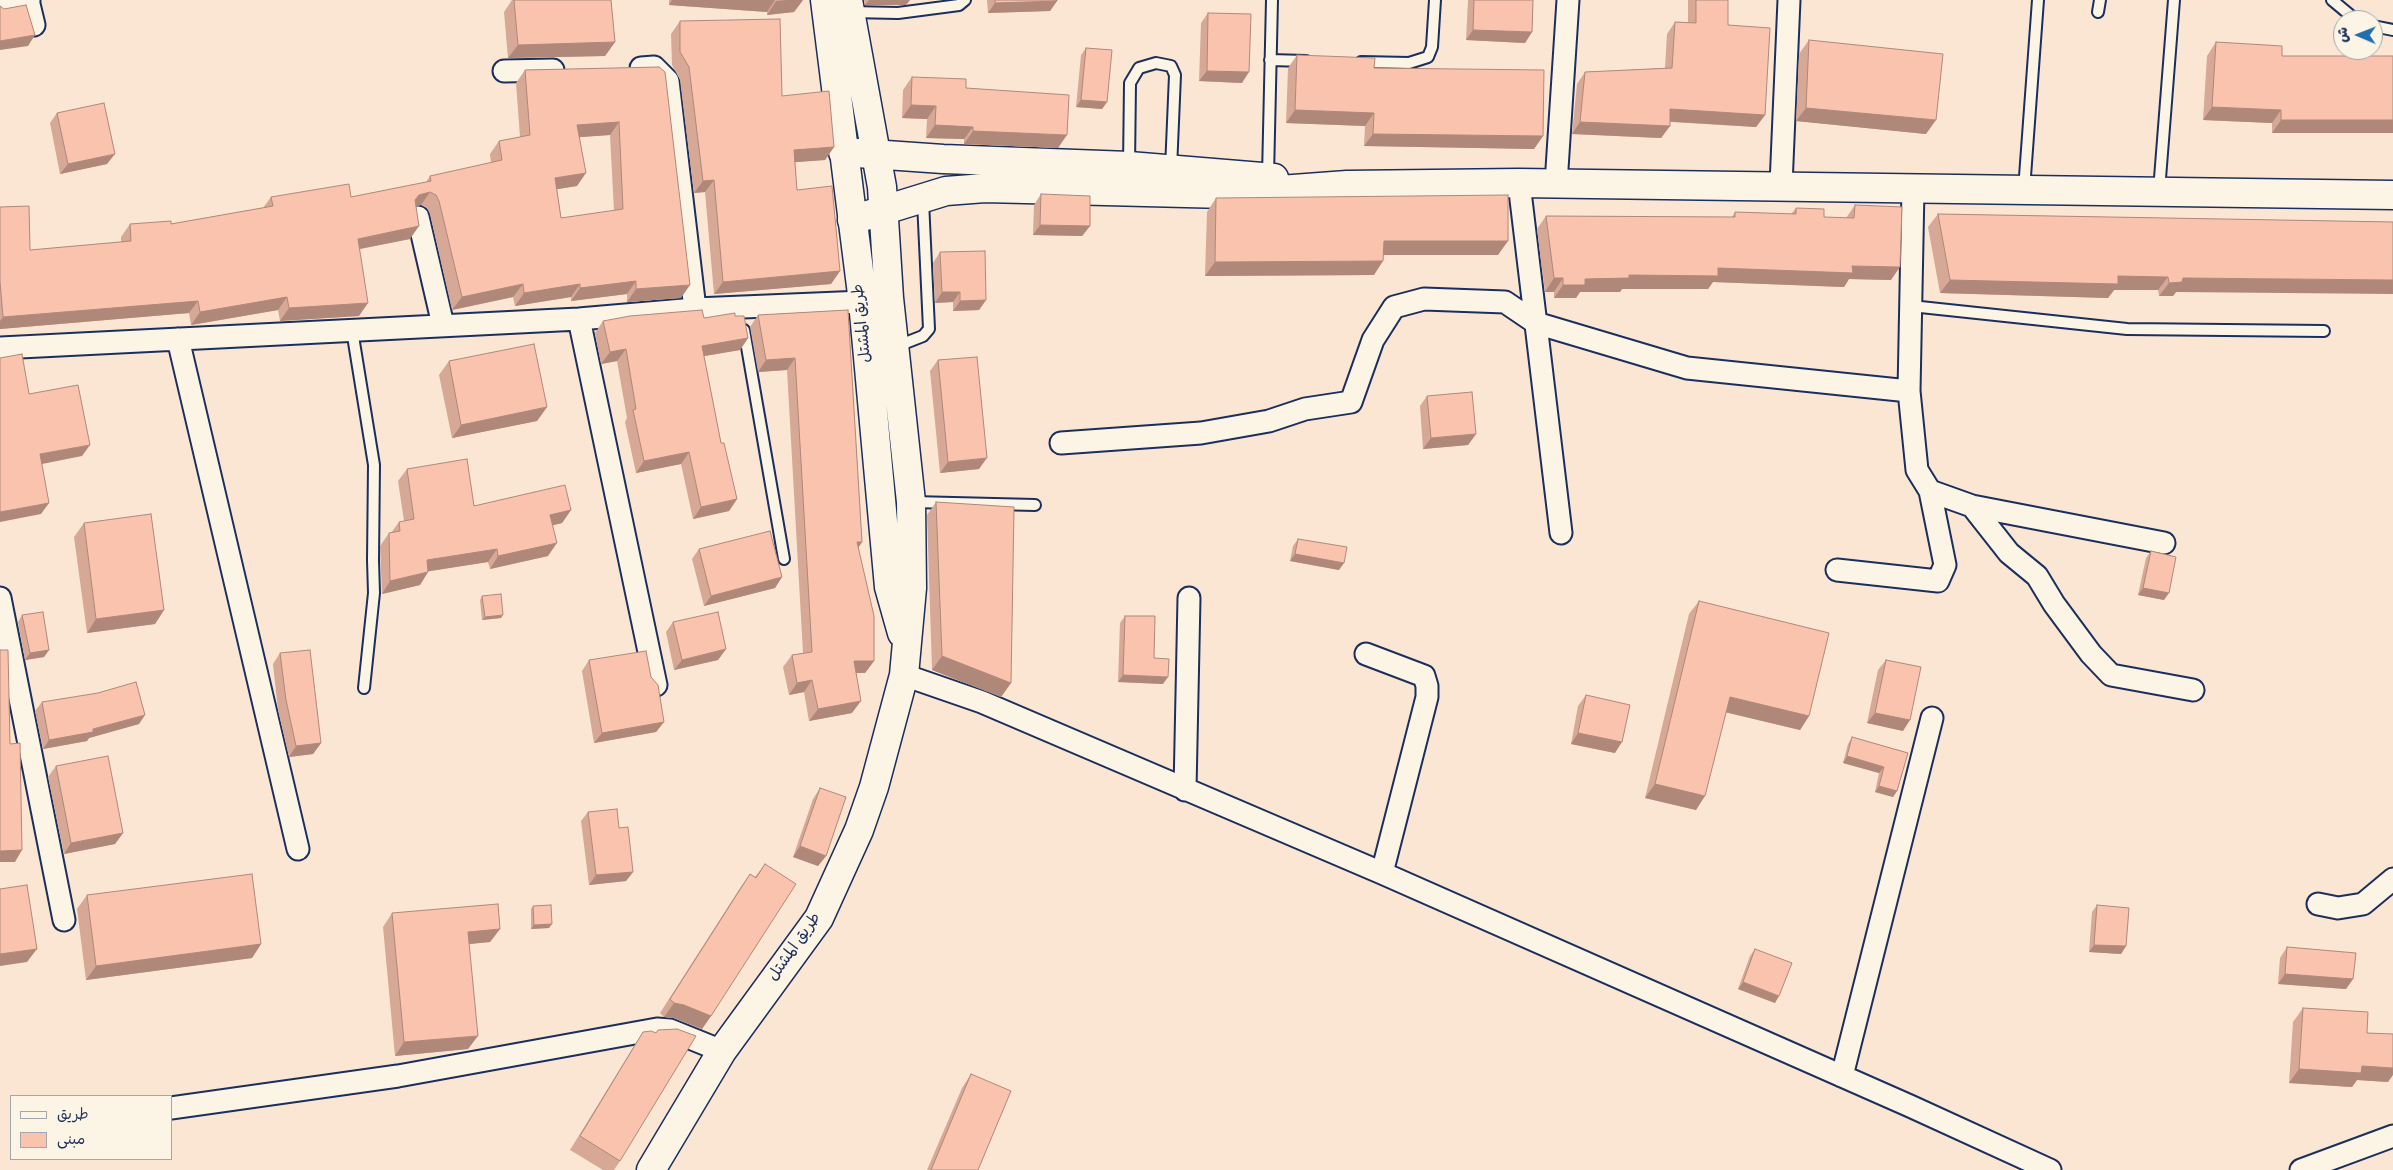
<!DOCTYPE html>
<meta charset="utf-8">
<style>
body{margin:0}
#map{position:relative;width:2393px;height:1170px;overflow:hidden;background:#fbe6d4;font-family:Dekko,"Playpen Sans Arabic",sans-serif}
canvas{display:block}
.legend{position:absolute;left:10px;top:1095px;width:162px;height:65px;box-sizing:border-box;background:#fcf5e5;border:1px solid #a2a6af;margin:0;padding:6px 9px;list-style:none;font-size:15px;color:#1b2f5e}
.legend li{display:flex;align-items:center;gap:10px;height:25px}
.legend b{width:25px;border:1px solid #a2a6af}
.north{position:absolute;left:2333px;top:10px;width:50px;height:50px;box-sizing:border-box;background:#fcf5e5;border:1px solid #a2a6af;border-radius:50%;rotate:271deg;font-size:14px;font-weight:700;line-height:20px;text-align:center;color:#1b2f5e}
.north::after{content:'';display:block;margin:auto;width:18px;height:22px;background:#1f6fb2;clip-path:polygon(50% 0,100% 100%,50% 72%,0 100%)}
</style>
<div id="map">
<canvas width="2393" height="1170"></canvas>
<ul class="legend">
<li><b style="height:6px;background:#fcf5e5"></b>طريق</li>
<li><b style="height:14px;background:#fac3ae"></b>مبنى</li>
</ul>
<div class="north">ش</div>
</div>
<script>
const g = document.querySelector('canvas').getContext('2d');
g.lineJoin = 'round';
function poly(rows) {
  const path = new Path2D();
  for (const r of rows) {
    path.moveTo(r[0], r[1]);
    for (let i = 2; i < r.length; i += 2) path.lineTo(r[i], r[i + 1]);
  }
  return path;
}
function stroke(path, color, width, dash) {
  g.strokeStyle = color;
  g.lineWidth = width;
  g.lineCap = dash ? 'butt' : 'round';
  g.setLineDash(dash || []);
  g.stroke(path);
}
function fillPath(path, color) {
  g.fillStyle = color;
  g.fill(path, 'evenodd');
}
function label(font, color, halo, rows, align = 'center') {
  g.font = font + ' Dekko,"Playpen Sans Arabic",sans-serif';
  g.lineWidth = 4;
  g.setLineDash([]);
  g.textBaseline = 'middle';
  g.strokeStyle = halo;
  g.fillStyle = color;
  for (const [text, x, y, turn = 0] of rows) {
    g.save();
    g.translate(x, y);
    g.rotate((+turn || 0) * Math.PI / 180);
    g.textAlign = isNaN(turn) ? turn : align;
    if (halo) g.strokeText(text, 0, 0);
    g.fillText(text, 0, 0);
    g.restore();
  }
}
const service = poly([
 [2332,0,2356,20],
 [851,12,898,13,959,5,965,0],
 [2098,12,2100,0],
 [2373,26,2393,30],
 [1270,60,1306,61],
 [1361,62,1409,63,1428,57,1432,47,1435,0],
 [1129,166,1130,83,1139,68,1156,63,1171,66,1175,75,1171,169],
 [1268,176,1272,0],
 [2024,190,2038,0],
 [2159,191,2174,0],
 [1911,306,2127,329,2324,331],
 [352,330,374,465,373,560,374,593,364,688],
 [744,330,784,559],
 [895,347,923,336,929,329,923,201],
 [913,502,1035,505]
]);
const minor = poly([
 [28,0,34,25],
 [0,7,29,1],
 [641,68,654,67,668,81,695,309],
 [504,71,553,70],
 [1519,183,1561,533],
 [1556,184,1568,0],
 [1781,185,1789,0],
 [418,217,443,325],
 [579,319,656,685],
 [178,339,298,849],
 [0,348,579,319,695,309,863,302],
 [1061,443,1201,433,1269,421,1305,409,1351,402,1373,340,1394,307,1424,299,1505,302,1536,323,1687,368,1909,391],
 [1930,491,1972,506,2164,543],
 [1972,506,2009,553,2037,576,2054,604,2091,654,2111,675,2193,690],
 [1837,570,1938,581,1945,565,1930,491,1917,470,1909,391,1913,189],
 [0,598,64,920],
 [1366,654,1424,676,1427,686,1427,697,1382,873],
 [904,675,982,702,1382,873,1910,1106,2050,1170],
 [1185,790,1189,598],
 [2318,904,2338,908,2363,904,2393,879],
 [1842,1076,1932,718],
 [171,1108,398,1076,657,1029,670,1030,722,1051],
 [2301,1170,2393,1136]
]);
const secondary = poly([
 [843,152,943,159,1129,166,1274,178],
 [852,220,946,191,985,188,1226,194,1347,185,1519,183,2393,195]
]);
const primary = poly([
 [825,0,863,302,889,587,902,633],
 [651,1170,722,1051,819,918,859,830,874,787,904,675,912,588,911,502,889,298,882,187,848,0]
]);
const wall = poly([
 [512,0,611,0,615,42,605,56,508,58,504,12],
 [669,0,803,0,794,12,767,15,767,12,669,5],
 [864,0,910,0,906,5,865,5],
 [987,0,1057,0,1057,1,1050,11,988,13],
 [1468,0,1533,0,1532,32,1525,43,1466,40],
 [1688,0,1728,0,1728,25,1765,115,1756,127,1670,122,1670,126,1661,138,1572,134,1577,84,1585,72,1665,68,1667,34,1675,22,1688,23],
 [1208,13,1242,83,1199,81,1201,23],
 [680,21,782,96,834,147,825,160,795,162,797,190,840,271,831,284,714,294,705,192,694,193,680,80,672,65,671,34],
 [1809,40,1926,134,1796,121,1799,54],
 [2216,42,2282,56,2393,56,2272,133,2272,123,2203,120,2207,56],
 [1086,48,1107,102,1102,109,1076,107,1081,55],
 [1297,55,1374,68,1543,136,1534,149,1364,146,1365,126,1286,123,1288,68],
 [659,67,681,298,627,302,627,294,571,301,571,297,515,306,513,297,452,310,430,214,427,208,421,205,416,206,410,239,360,249,359,316,280,321,278,310,191,325,189,313,0,329,0,207,30,250,121,242,121,237,130,224,171,224,263,208,271,197,351,197,426,182,430,176,491,163,490,154,499,141,520,137,516,83,525,70],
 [610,135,614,211,561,218,557,189,577,186,580,137],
 [912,77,966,88,1058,148,964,144,964,139,926,138,927,119,902,118,903,90],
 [57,113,107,164,60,174,50,123],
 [1041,194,1090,226,1082,236,1033,235,1034,205],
 [1216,198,1498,255,1383,255,1374,275,1205,276,1207,212],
 [1855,205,1891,280,1849,279,1844,287,1713,282,1708,289,1622,289,1620,292,1580,292,1576,298,1554,298,1554,292,1545,292,1537,229,1546,216,1732,217,1735,212,1791,214,1796,208,1824,217,1846,218],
 [1938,214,2393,222,2176,292,2173,296,2159,296,2158,290,2114,290,2108,298,1940,293,1928,227],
 [940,252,986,300,979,310,953,311,953,302,935,303,933,263],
 [848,310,862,542,858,548,874,661,865,673,856,673,852,713,809,721,804,692,789,695,783,667,792,655,803,653,787,370,758,372,750,327,758,315],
 [735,316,748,338,740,350,704,356,721,443,737,499,729,511,693,519,681,464,636,473,625,422,627,418,617,361,601,364,595,333,603,321,704,318],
 [938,360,979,469,940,473,930,371],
 [449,361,547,407,537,421,452,438,439,375],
 [1427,396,1476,434,1468,445,1423,449,1420,406],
 [407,469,474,506,571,510,562,523,553,525,548,556,490,569,488,562,428,571,428,572,420,585,382,594,380,546,389,533,391,533,399,522,404,521,398,481],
 [936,502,1011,683,1001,697,932,670,927,515],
 [84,523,164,610,155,624,87,633,74,537],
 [1298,539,1339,570,1290,561,1293,546],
 [699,549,782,577,775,588,704,606,692,559],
 [2151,551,2164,600,2138,595,2146,558],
 [482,596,501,618,482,620,480,600],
 [1699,601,1809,716,1800,730,1726,712,1696,810,1645,798,1689,614],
 [22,615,49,650,44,657,25,660,18,622],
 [1125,616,1154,658,1163,684,1118,682,1120,623],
 [673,622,726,649,718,660,674,670,666,632],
 [280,653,321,743,313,754,289,757,278,710,273,664],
 [589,660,651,677,664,722,656,732,594,743,582,671],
 [1886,660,1903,731,1867,723,1878,670],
 [1586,695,1615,753,1571,744,1578,706],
 [42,702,139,724,89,738,87,741,43,749,35,711],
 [1852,737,1908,753,1897,791,1893,797,1875,792,1879,773,1843,763,1848,744],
 [56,766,123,833,115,844,64,854,48,777],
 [820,788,826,856,818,866,793,857,813,799],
 [588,812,619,828,633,872,626,881,589,885,581,821],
 [765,864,711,1016,702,1029,674,1018,664,1017,660,1013,740,888,750,874,755,877],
 [87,895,261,944,252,958,86,980,77,909],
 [2097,905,2126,946,2121,954,2089,952,2092,912],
 [533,906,549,928,531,929,531,909],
 [392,913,500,929,490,942,469,944,468,1049,395,1056,383,927],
 [2287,947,2353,979,2346,989,2278,984,2280,958],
 [1755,949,1775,1003,1738,989,1750,956],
 [2303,1008,2367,1033,2388,1082,2357,1080,2352,1087,2289,1083,2293,1022],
 [643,1032,620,1161,614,1170,603,1170,570,1150,634,1046],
 [971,1074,978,1170,927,1170,962,1088]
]);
const shadedWall = poly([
 [672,0,775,0,767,12,669,5],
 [787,0,803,0,794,12,767,15,776,1],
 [869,0,910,0,906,5,865,5],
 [1057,1,1050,11,988,13,995,3],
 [1473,30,1532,32,1525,43,1466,40],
 [35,35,28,46,0,50,0,41],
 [615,42,605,56,508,58,518,45],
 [1207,71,1249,72,1242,83,1199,81],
 [1081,100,1107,102,1102,109,1076,107],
 [911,105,936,106,927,119,902,118],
 [2212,107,2281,110,2272,123,2203,120],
 [1806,108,1936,120,1926,134,1796,121],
 [1670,109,1765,115,1756,127,1662,121],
 [1295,110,1374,113,1365,126,1286,123],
 [2281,120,2393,120,2393,133,2272,133],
 [619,122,610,135,568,138,577,125],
 [1580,122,1670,126,1661,138,1572,134],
 [935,125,973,127,964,139,926,138],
 [973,131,1067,135,1058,148,964,144],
 [1373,134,1543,136,1534,149,1364,146],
 [834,147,825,160,785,163,794,150],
 [115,154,107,164,60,174,68,164],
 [586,173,577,186,546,191,555,178],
 [714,180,705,192,694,193,703,181],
 [430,192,421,205,410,208,419,195],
 [1040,225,1090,226,1082,236,1033,235],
 [419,226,410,239,349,251,358,239],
 [1384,241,1508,241,1498,255,1374,255],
 [1383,261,1374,275,1205,276,1215,262],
 [1852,266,1900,267,1891,280,1849,279,1844,287,1713,282,1708,289,1622,289,1620,292,1580,292,1576,298,1554,298,1563,285,1585,279,1718,268],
 [840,271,831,284,714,294,723,282],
 [2118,276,2168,277,2158,290,2114,290,2108,298,1940,293,1950,280],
 [1554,278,1563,278,1554,292,1545,292],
 [2183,278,2393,280,2393,294,2176,292,2173,296,2159,296,2169,283],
 [636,281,627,294,571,301,580,288],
 [523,284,513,297,452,310,462,297],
 [580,284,571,297,515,306,524,293],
 [690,285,681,298,627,302,636,289],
 [942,292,960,292,953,302,935,303],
 [287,297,278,310,191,325,200,312],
 [986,300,979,310,953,311,960,301],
 [198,301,189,313,0,329,0,321,3,317],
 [368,303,359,316,280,321,289,308],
 [748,338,740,350,693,358,702,346],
 [626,349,617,361,601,364,610,352],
 [795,358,787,370,758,372,766,360],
 [547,407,537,421,452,438,461,425],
 [1476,434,1468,445,1423,449,1431,438],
 [90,445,82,456,32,466,40,454],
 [689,452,681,464,636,473,644,461],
 [987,458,979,469,940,473,948,462],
 [737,499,729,511,693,519,701,507],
 [49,503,41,514,0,522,0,512],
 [571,510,562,523,542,528,550,515],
 [857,542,862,542,854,554],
 [557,543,548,556,490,569,498,556],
 [497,549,488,562,418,573,427,560],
 [1295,554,1344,563,1339,570,1290,561],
 [428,572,420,585,382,594,390,581],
 [782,577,775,588,704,606,711,596],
 [2143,588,2169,593,2164,600,2138,595],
 [164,610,155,624,87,633,96,619],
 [503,615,501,618,482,620,485,617],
 [726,649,718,660,674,670,682,660],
 [49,650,44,657,25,660,30,653],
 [942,656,1011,683,1001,697,932,670],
 [854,661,874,661,865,673,845,673],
 [1123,675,1168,677,1163,684,1118,682],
 [812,680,804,692,789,695,797,683],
 [1730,697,1809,716,1800,730,1720,711],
 [861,701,852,713,809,721,818,709],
 [1875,713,1910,720,1903,731,1867,723],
 [145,715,139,724,89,738,87,741,43,749,49,740,93,729],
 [664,722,656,732,594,743,602,733],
 [1578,733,1622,742,1615,753,1571,744],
 [321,743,313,754,289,757,296,746],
 [1847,756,1884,767,1879,773,1843,763],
 [1655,784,1705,796,1696,810,1645,798],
 [1879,786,1897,791,1893,797,1875,792],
 [123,833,115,844,64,854,71,843],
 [800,846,826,856,818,866,793,857],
 [22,850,15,862,0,862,0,851],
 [633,872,626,881,589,885,596,875],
 [552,924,549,928,531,929,534,925],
 [500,929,490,942,459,945,468,932],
 [261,944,252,958,86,980,96,966],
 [2094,945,2126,946,2121,954,2089,952],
 [37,949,27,962,0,966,0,954],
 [2285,974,2353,979,2346,989,2278,984],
 [1743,982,1779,996,1775,1003,1738,989],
 [674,1003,684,1005,711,1016,702,1029,674,1018,664,1017],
 [478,1036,468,1049,395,1056,404,1042],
 [2362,1066,2393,1068,2393,1075,2388,1082,2357,1080,2352,1087,2289,1083,2299,1069]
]);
const building = poly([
 [514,0,611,0,615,42,518,45,514,0],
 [995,0,1057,0,1057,1,995,3,995,0],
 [1474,0,1533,0,1532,32,1473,30,1474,0],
 [1696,0,1728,0,1728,25,1770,28,1765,115,1670,109,1670,126,1580,122,1585,72,1672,68,1675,22,1696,23,1696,0],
 [26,5,35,35,0,41,0,6,4,9,26,5],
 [1208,13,1251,14,1249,72,1207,71,1208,13],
 [780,19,782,96,829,91,834,147,794,150,797,190,832,186,840,271,723,282,714,180,703,181,689,67,680,52,680,21,780,19],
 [1809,40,1943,54,1936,120,1806,108,1809,40],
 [2216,42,2282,46,2282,56,2393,56,2393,120,2281,120,2281,110,2212,107,2216,42],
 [1086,48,1112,50,1107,102,1081,100,1086,48],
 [1297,55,1375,58,1374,68,1544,70,1543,136,1373,134,1374,113,1295,110,1297,55],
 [659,67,665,72,690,285,636,289,636,281,580,288,580,284,524,293,523,284,462,297,439,201,436,195,430,192,419,195,415,200,419,226,358,239,368,303,289,308,287,297,200,312,198,301,3,317,0,281,0,207,29,206,30,250,131,241,130,224,171,221,171,224,273,206,271,197,349,184,351,197,431,181,430,176,502,160,499,141,530,135,525,70,659,67],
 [619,122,623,209,561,218,555,178,586,173,577,125,619,122],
 [912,77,966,79,966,88,1069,95,1067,135,973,131,973,127,935,125,936,106,911,105,912,77],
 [104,103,115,154,68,164,57,113,104,103],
 [1041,194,1090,196,1090,226,1040,225,1041,194],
 [1508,195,1508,241,1384,241,1383,261,1215,262,1216,198,1508,195],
 [1855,205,1902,207,1900,267,1852,266,1853,273,1718,268,1718,276,1629,275,1629,278,1585,279,1585,285,1563,285,1563,278,1554,278,1546,216,1735,217,1735,212,1796,214,1796,208,1824,209,1824,217,1854,218,1855,205],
 [1938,214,2393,222,2393,280,2183,278,2182,282,2169,283,2168,277,2118,276,2118,284,1950,280,1938,214],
 [985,251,986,300,960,301,960,292,942,292,940,252,985,251],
 [702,310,704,318,735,313,735,316,744,316,748,338,702,346,721,443,724,443,737,499,701,507,689,452,644,461,633,410,636,409,626,349,610,352,603,321,630,316,702,310],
 [848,310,862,542,857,542,874,616,874,661,854,661,861,701,818,709,812,680,797,683,792,655,812,652,795,358,766,360,758,315,848,310],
 [534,344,547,407,461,425,449,361,534,344],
 [22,354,29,394,78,385,90,445,40,454,49,503,0,512,0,358,22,354],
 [977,357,987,458,948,462,938,360,977,357],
 [1472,392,1476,434,1431,438,1427,396,1472,392],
 [467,459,474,506,565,485,571,510,550,515,557,543,498,556,497,549,427,560,428,572,390,581,389,533,400,531,399,522,414,519,407,469,467,459],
 [936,502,1014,507,1011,683,942,656,936,502],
 [151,514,164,610,96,619,84,523,151,514],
 [770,531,782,577,711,596,699,549,770,531],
 [1298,539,1347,547,1344,563,1295,554,1298,539],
 [2151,551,2176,557,2169,593,2143,588,2151,551],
 [501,594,503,615,485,617,482,596,501,594],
 [1699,601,1829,633,1809,716,1730,697,1705,796,1655,784,1699,601],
 [43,612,49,650,30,653,22,615,43,612],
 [718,612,726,649,682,660,673,622,718,612],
 [1125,616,1155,616,1154,658,1169,659,1168,677,1123,675,1125,616],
 [0,650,8,650,10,744,20,743,22,850,0,851,0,650],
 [310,650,321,743,296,746,286,700,280,653,310,650],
 [646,651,651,677,658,685,664,722,602,733,589,660,646,651],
 [1886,660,1921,667,1910,720,1875,713,1886,660],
 [136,682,145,715,93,729,93,732,49,740,42,702,98,693,136,682],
 [1586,695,1630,705,1622,742,1578,733,1586,695],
 [1852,737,1908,753,1897,791,1879,786,1884,767,1847,756,1852,737],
 [108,756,123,833,71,843,56,766,108,756],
 [820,788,846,797,826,856,800,846,820,788],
 [617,809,619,828,628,827,633,872,596,875,588,812,617,809],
 [765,864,796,884,711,1016,684,1005,674,1003,670,999,750,874,756,878,765,864],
 [252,874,261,944,96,966,87,895,252,874],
 [27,885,37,949,0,954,0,889,27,885],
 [498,904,500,929,468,932,478,1036,404,1042,392,913,498,904],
 [551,905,552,924,534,925,533,906,551,905],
 [2097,905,2129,908,2126,946,2094,945,2097,905],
 [2287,947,2356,953,2353,979,2285,974,2287,947],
 [1755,949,1792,963,1779,996,1743,982,1755,949],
 [2303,1008,2368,1012,2367,1033,2393,1034,2393,1068,2362,1066,2361,1073,2299,1069,2303,1008],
 [677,1029,696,1036,620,1161,580,1136,643,1032,651,1031,656,1033,658,1030,677,1029],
 [971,1074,1011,1091,978,1170,931,1170,971,1074]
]);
const streetNames = [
 ["طريق المشتل",864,323,-96],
 ["طريق المشتل",796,948,-55]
];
stroke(service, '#1b2f5e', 14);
stroke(minor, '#1b2f5e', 25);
stroke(secondary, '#1b2f5e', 31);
stroke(primary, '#1b2f5e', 31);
stroke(service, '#fcf5e5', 10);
stroke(minor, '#fcf5e5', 21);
stroke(secondary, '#fcf5e5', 28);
stroke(primary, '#fcf5e5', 28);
fillPath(wall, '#d7a896');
fillPath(shadedWall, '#af887a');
fillPath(building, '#fac3ae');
stroke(building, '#af887a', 1);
label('16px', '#1b2f5e', '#fcf5e5', streetNames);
</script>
